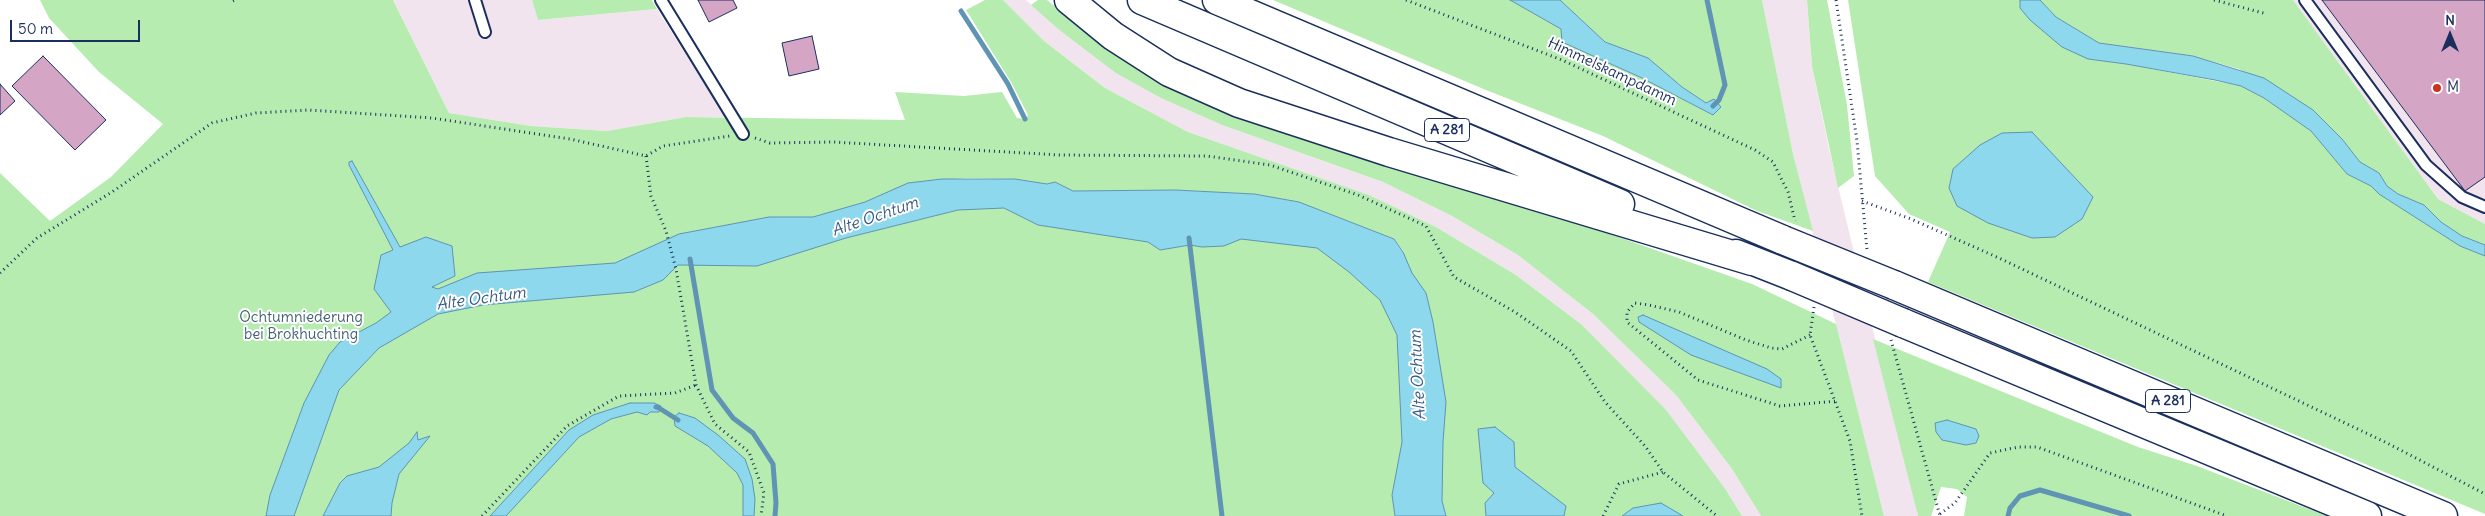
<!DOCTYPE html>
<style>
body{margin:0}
#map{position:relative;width:2485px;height:516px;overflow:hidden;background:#fff;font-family:Delius,sans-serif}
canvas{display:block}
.north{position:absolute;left:2425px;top:10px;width:50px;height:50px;-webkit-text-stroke:4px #fff;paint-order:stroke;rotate:0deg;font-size:14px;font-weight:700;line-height:20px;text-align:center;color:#1b2f5e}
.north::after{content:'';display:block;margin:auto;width:18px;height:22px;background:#1b2f5e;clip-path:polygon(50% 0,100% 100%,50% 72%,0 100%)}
.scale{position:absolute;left:10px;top:20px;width:130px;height:22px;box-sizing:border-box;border:2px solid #1b2f5e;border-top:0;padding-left:6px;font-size:15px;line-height:18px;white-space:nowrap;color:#1b2f5e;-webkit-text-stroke:4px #fff;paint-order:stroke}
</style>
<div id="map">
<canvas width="2485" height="516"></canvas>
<div class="north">N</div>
<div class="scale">50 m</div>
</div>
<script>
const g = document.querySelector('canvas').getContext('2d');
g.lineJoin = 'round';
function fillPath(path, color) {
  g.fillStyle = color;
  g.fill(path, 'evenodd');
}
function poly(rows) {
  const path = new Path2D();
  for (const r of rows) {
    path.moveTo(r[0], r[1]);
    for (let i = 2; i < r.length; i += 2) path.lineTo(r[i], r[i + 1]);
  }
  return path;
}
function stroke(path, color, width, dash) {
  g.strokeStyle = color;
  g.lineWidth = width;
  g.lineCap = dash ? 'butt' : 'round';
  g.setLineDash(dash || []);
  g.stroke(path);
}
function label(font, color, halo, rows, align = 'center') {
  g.font = font + ' Delius,sans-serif';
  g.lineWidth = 4;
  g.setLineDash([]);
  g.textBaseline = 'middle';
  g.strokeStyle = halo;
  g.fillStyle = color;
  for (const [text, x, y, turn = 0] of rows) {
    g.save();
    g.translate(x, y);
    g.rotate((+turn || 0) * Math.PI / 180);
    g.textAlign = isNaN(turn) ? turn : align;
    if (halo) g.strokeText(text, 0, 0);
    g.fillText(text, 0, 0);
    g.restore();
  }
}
const built = poly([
 [393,0,532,0,538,20,657,9,725,117,686,117,607,131,531,126,449,113],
 [1003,0,1026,0,1058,29,1163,99,1222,125,1383,182,1452,216,1518,255,1593,314,1676,395,1732,469,1761,516,1742,516,1726,490,1581,324,1516,275,1436,227,1369,195,1188,132,1105,88,1044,41],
 [1762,0,1807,0,1812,66,1829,149,1918,516,1884,516,1793,154],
 [2293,0,2485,0,2485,224,2438,199]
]);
const green = poly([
 [40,0,393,0,449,113,531,126,607,131,686,117,905,120,895,92,964,96,1002,92,1017,118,1025,119,1028,115,1011,82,966,10,985,0,1003,0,1044,41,1105,88,1188,132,1369,195,1436,227,1516,275,1581,324,1666,410,1726,490,1742,516,0,516,0,173,50,221,111,177,163,124,99,72,49,18],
 [967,178,1015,179,1047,184,1055,182,1073,191,1175,190,1254,194,1299,202,1394,239,1404,252,908,183],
 [532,0,652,0,657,9,538,20],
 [1038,0,1047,0,1102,45,1590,227,1752,284,1836,324,1884,516,1761,516,1732,469,1676,395,1593,314,1518,255,1452,216,1383,182,1222,125,1163,99,1116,73,1058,29,1031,5],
 [1273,0,1510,0,1561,29,1563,42,1642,78,1713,115,1706,103,1682,87,1648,59,1605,42,1560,0,1762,0,1793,154,1813,231,1757,211,1603,136,1486,90],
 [1807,0,1827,0,1847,105,1854,176,1838,188,1812,66],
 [1848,0,2020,0,2020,8,2088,59,2126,64,2241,86,2264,98,2311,131,2347,174,2371,186,2379,194,2460,246,2485,256,2485,514,1928,282,1950,232,1909,214,1875,176],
 [2040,0,2293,0,2438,199,2485,224,2485,245,2462,236,2441,222,2424,205,2398,194,2387,186,2379,173,2360,162,2342,139,2313,110,2239,69,2193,56,2099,43,2056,17],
 [1873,339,2138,447,2197,466,2327,516,1964,516,1967,497,1957,489,1941,487,1931,516,1918,516]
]);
const water = poly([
 [1510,0,1560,0,1605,42,1648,58,1682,87,1706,103,1714,99,1721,107,1713,115,1642,78,1562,42,1561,29,1510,0],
 [2020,0,2040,0,2056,17,2099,43,2193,56,2264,78,2313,110,2342,139,2360,162,2379,173,2387,186,2398,194,2424,205,2441,222,2462,236,2485,245,2485,256,2460,246,2379,194,2371,186,2347,174,2311,131,2264,98,2241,86,2215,80,2126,64,2088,59,2062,47,2030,20,2020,8,2020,0],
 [2032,132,2093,197,2082,219,2055,237,2032,238,1988,223,1957,206,1949,188,1953,169,1980,145,2002,133,2032,132],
 [352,161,400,247,426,237,452,246,455,276,432,287,438,289,477,273,615,263,679,234,769,217,813,217,865,202,908,183,942,179,1015,179,1047,184,1055,182,1073,191,1175,190,1254,194,1299,202,1394,239,1403,252,1412,273,1426,293,1433,322,1446,402,1443,442,1442,501,1446,516,1395,516,1392,495,1402,442,1397,335,1380,300,1349,272,1317,248,1241,239,1224,246,1202,247,1190,245,1160,250,1148,242,1038,225,1004,208,958,210,846,238,757,266,678,265,663,280,634,292,483,305,438,314,379,348,339,390,294,516,266,516,270,495,304,403,329,355,340,342,376,323,391,312,374,289,381,255,393,250,349,165,349,162,352,161],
 [1643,315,1767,369,1781,379,1781,388,1691,355,1639,322,1638,317,1643,315],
 [630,403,654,403,661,406,659,412,650,412,647,415,637,412,611,419,579,437,506,516,490,516,569,430,593,415,630,403],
 [679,413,695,418,718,435,745,459,752,479,755,499,754,516,743,516,743,485,737,473,708,446,675,426,674,417,679,413],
 [1947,420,1976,429,1979,436,1976,443,1966,445,1942,440,1936,432,1935,423,1947,420],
 [1495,427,1514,442,1515,467,1566,506,1564,516,1486,516,1485,503,1494,493,1483,483,1478,429,1495,427],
 [417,432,418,440,430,436,399,474,392,503,391,516,323,516,340,483,347,476,379,467,409,443,417,432],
 [1661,503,1683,516,1622,516,1633,508,1661,503]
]);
const stream = poly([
 [1707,0,1725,85,1719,100,1713,106],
 [961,11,1008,84,1025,119],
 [1189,238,1222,516],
 [690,259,712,390,733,418,753,433,773,464,776,503,775,516],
 [656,407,659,408,678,420],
 [2008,516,2010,508,2020,496,2040,490,2129,516]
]);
const building = poly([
 [698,0,733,0,737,8,709,22,698,0],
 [2322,0,2485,0,2485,177,2465,191,2322,0],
 [812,36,819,69,789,76,782,43,812,36],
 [43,56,106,120,75,150,12,86,43,56],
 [0,84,15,101,0,115,0,84]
]);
const path = poly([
 [1406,0,1562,60,1755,150,1773,162,1788,192,1795,221],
 [1836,0,1857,141,1867,250],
 [2214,0,2267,14],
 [233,1,235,0],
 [755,138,770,143,833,142,1060,155,1207,156,1270,165,1358,195,1426,226,1454,277,1515,312,1571,351,1605,402,1645,446,1663,472,1717,516],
 [646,156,651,196,666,231,676,269,696,385,715,424,749,452,764,493,761,516],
 [1862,201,1911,219,1999,258,2387,443,2485,494],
 [0,273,37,238,112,192,212,123,256,113,308,110,432,118,570,139,646,156,663,146,730,136],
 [1814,307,1810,335,1850,441,1862,516],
 [1810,335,1782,349,1771,348,1746,340,1679,312,1649,305,1635,303,1627,312,1627,322,1698,380,1780,406,1837,401],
 [1891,340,1940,516],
 [1940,514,1955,503,1990,453,2018,447,2037,447,2227,516],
 [482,516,567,426,619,396,675,393,696,385],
 [1603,516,1619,484,1663,472]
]);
const lane = poly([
 [475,0,485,32],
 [661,0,743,134],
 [2305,0,2426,165,2462,197,2485,207]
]);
const highway = poly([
 [1069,0,1113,36,1169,72,1239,103,1389,152,1752,261],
 [1142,0,1620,204],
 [1217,0,1783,240],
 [1736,254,1792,276],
 [1894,285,2443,516],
 [1903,323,2367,516]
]);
const highwayBridge = poly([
 [1783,240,1894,285],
 [1792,276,1903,323]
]);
const markers = [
 [2437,88,5,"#c8321e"]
];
const shields = [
 [1447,130,45],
 [2168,401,45]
];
const shieldNames = [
 ["A 281",1447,130],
 ["A 281",2168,401]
];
const streetNames = [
 ["Himmelskampdamm",1612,72,25]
];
const poiNames = [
 ["M",2447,88]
];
const parkNames = [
 ["Ochtumniederung",301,318],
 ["bei Brokhuchting",301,335]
];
const waterNames = [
 ["Alte Ochtum",875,217,-19],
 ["Alte Ochtum",481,299,-8],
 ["Alte Ochtum",1418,375,-93]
];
fillPath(built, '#f2e4ee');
fillPath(green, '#b6ecaf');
fillPath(water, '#8dd8ed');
stroke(water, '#5f94b4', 1);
stroke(stream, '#5f94b4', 5);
fillPath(building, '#d5a5c5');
stroke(building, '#1b2f5e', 1);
stroke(lane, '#1b2f5e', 14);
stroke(highway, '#1b2f5e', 31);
stroke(path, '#1b2f5e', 3, [1, 4]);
stroke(lane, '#fff', 10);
stroke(highway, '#fff', 28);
stroke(highwayBridge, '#1b2f5e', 31, []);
stroke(highwayBridge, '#fff', 28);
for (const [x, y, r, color] of markers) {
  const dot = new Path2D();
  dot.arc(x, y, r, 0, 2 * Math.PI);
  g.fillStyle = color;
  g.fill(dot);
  stroke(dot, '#fff', 2);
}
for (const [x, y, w] of shields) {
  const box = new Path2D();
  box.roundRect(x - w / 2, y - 11.5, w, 23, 4);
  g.fillStyle = '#fff';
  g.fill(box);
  stroke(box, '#1b2f5e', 1);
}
label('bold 14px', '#1b2f5e', null, shieldNames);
label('15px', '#1b2f5e', '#fff', streetNames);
label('15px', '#1b2f5e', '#fff', poiNames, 'left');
label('15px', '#425e72', '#fff', parkNames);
label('italic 16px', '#385982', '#fff', waterNames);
</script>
